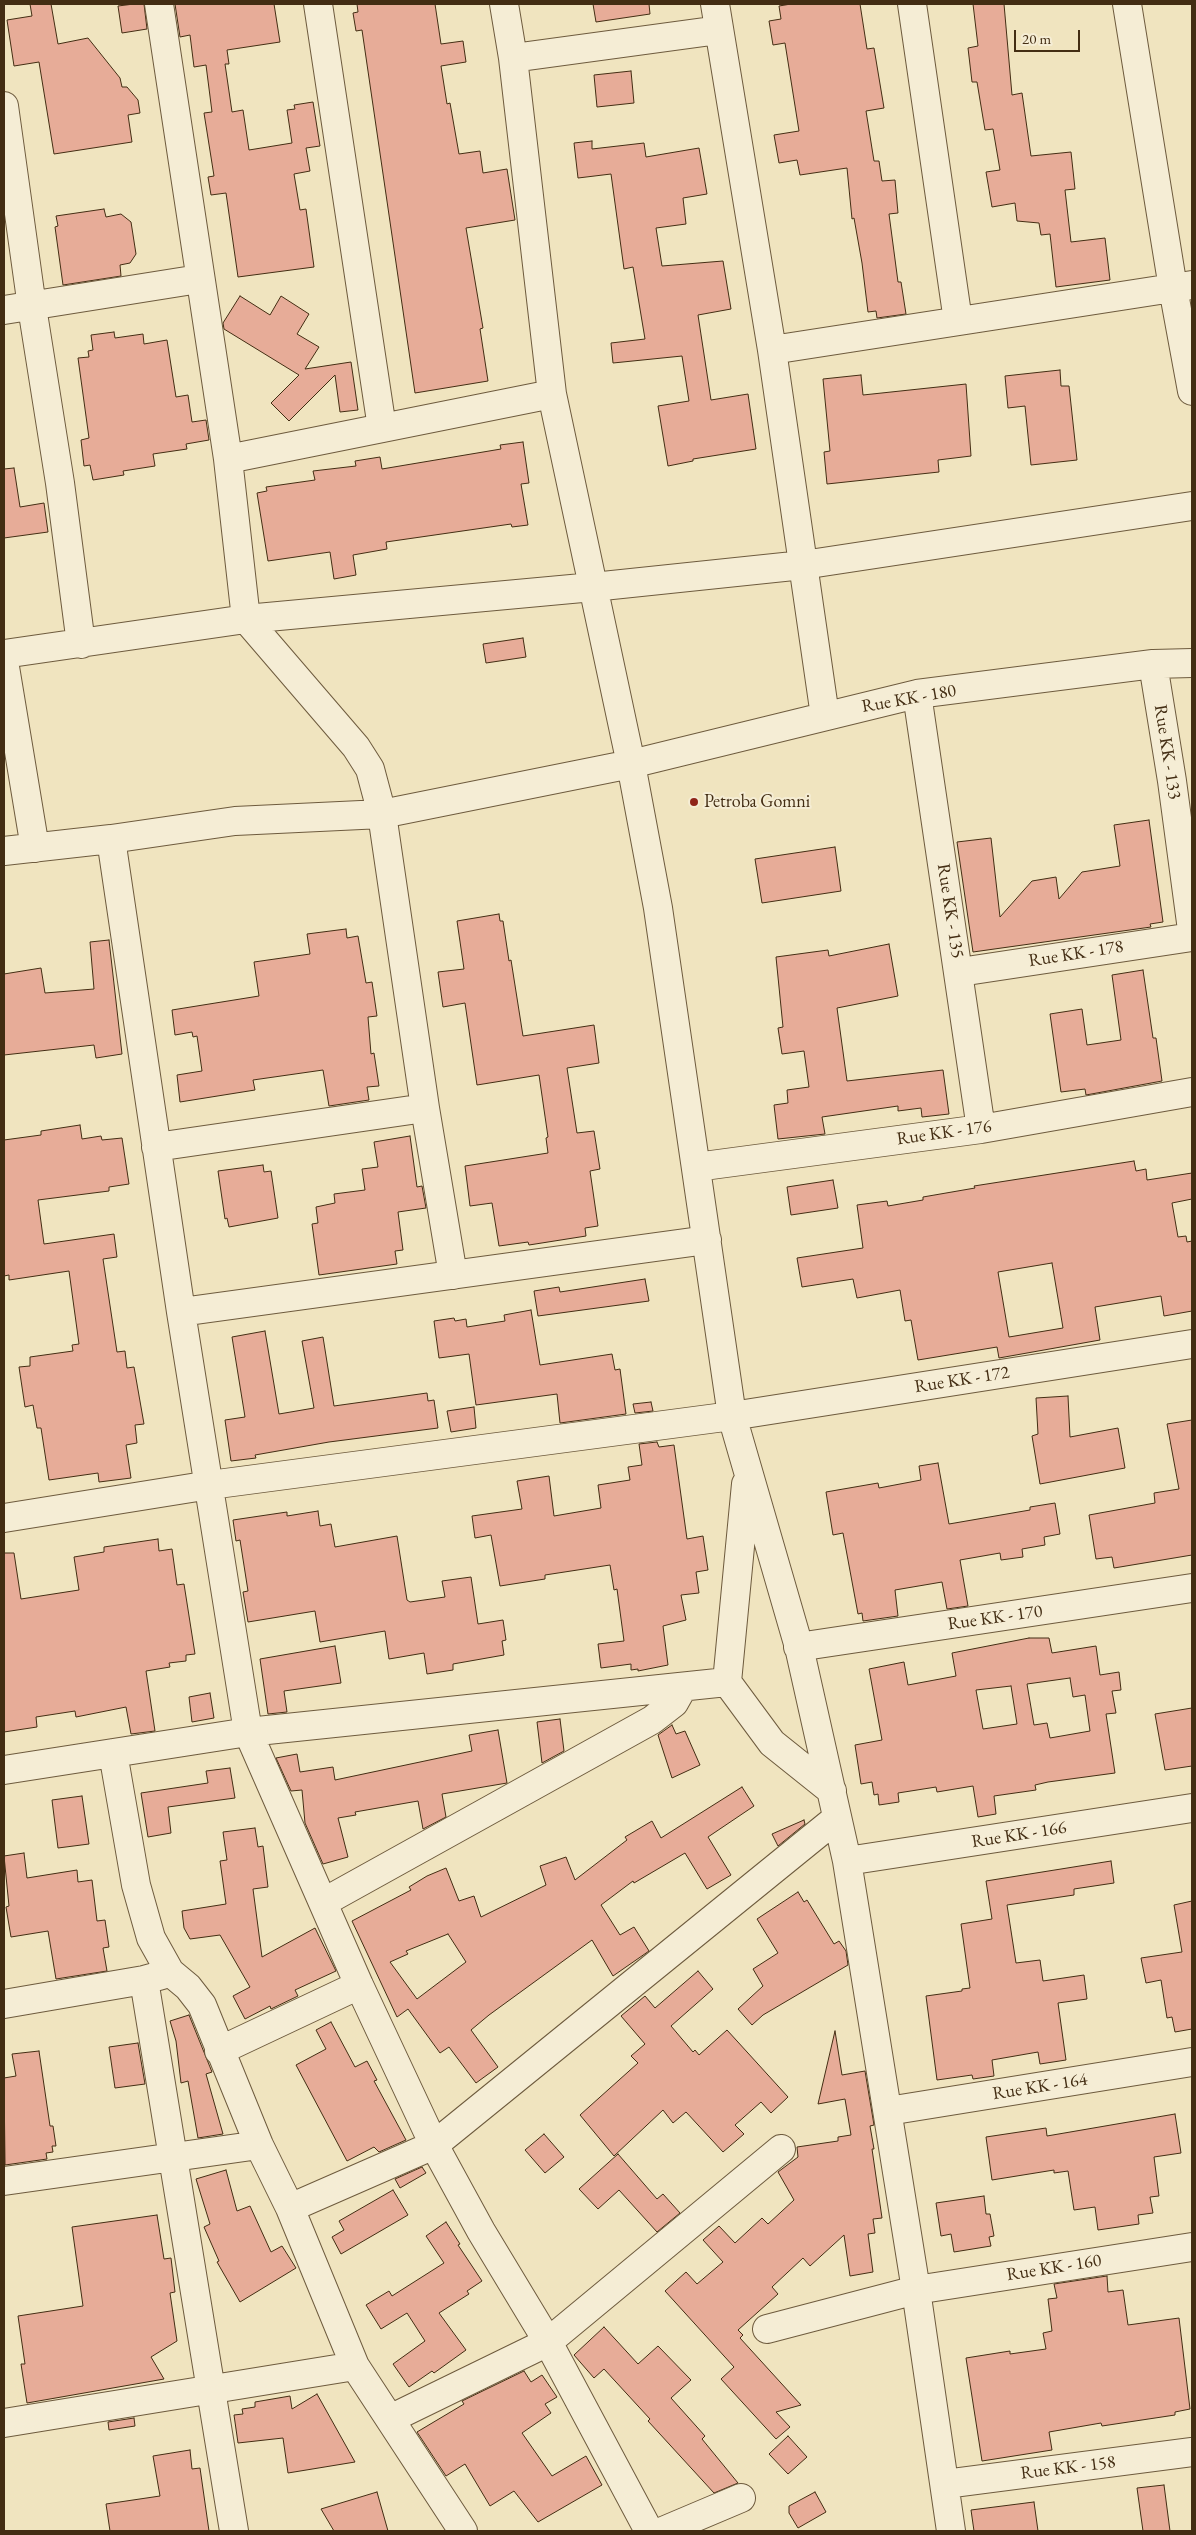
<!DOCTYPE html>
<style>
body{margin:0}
#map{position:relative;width:1196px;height:2535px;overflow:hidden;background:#f0e4bf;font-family:"EB Garamond",serif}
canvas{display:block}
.frame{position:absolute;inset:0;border:5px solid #432d13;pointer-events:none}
.scale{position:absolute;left:1014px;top:30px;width:66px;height:22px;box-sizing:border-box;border:2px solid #432d13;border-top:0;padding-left:6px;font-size:15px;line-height:18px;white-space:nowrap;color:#432d13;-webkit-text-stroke:4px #f5edd5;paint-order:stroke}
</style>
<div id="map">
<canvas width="1196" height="2535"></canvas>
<div class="frame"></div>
<div class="scale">20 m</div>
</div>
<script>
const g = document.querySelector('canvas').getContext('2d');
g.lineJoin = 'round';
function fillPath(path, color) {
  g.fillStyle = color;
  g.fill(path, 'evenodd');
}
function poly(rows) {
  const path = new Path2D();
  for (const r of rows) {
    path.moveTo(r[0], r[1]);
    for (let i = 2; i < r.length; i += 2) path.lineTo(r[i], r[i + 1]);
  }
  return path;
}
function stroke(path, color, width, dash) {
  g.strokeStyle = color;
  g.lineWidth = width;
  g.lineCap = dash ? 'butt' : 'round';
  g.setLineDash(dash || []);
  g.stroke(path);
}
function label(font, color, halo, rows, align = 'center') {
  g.font = font + ' "EB Garamond",serif';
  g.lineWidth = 4;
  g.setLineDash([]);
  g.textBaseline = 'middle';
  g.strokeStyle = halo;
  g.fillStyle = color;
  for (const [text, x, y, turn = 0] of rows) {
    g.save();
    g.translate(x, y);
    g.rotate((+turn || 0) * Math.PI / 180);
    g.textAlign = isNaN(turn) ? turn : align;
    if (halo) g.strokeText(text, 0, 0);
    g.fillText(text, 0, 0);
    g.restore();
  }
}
const building = poly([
 [30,4,51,4,58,44,88,38,120,78,122,87,127,87,138,100,140,113,128,115,132,142,54,154,39,62,14,66,7,20,32,16,30,4],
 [134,4,144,4,147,29,122,33,118,6,134,4],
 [175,4,274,4,280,42,227,50,229,64,225,64,232,112,243,110,249,150,292,143,287,110,295,109,294,105,313,102,320,146,306,148,310,171,294,174,300,210,306,209,314,267,238,277,226,193,211,195,208,177,214,176,204,113,212,112,206,65,194,67,190,35,180,37,175,4],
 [357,4,435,4,441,44,463,41,466,62,441,66,447,104,450,103,459,154,480,151,483,173,507,169,515,220,466,228,483,328,480,329,488,381,415,393,362,30,356,31,353,13,358,12,357,4],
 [593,4,649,4,650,14,596,22,593,4],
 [791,4,860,4,867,49,874,48,884,108,866,111,874,161,879,161,882,181,895,180,898,213,889,214,898,282,901,282,906,314,877,318,876,311,868,312,862,263,854,218,852,219,847,168,800,175,797,160,779,163,774,135,799,131,785,43,773,45,769,21,781,19,779,6,791,4],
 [973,4,1004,4,1012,95,1022,93,1031,156,1071,152,1075,189,1065,190,1071,242,1105,238,1110,280,1056,287,1050,234,1041,235,1039,223,1017,221,1015,203,992,207,986,172,1000,170,993,129,985,130,977,82,972,82,968,48,978,46,973,4],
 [631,71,634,103,597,107,594,75,631,71],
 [592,141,592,149,644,143,646,157,699,148,707,194,683,198,686,224,656,228,662,266,723,261,731,309,698,315,711,400,748,394,756,449,693,459,693,461,668,466,658,406,689,401,682,356,613,363,611,343,645,339,633,267,624,269,611,174,578,178,574,143,592,141],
 [104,209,106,217,121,214,131,222,136,254,130,263,120,265,121,276,63,285,55,227,58,226,56,216,104,209],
 [240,296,270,315,281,296,309,314,297,334,319,347,305,369,351,362,358,410,340,412,335,375,289,421,271,403,299,375,224,329,223,323,240,296],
 [114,332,115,338,143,334,144,344,167,340,176,397,188,395,192,422,206,420,209,440,186,444,187,449,153,454,155,466,123,471,124,475,93,480,90,465,84,466,81,440,89,438,78,358,89,357,88,351,93,350,91,335,114,332],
 [1060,370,1061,386,1069,386,1077,460,1031,465,1025,406,1008,408,1005,376,1060,370],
 [861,375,863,395,966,384,971,456,938,460,939,472,827,484,824,452,830,451,823,379,861,375],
 [523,442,529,483,521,484,528,525,512,527,511,524,386,542,387,549,353,555,356,575,334,579,330,552,268,561,257,493,267,491,266,487,315,480,313,471,356,466,355,461,380,457,382,469,501,449,500,445,523,442],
 [14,468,20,507,44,503,48,532,4,538,4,469,14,468],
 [523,638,526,657,486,663,483,644,523,638],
 [1149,820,1163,922,1150,924,1151,927,973,952,957,842,991,838,1000,917,1032,881,1056,877,1059,899,1082,872,1120,866,1114,825,1149,820],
 [835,847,841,891,762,903,755,859,835,847],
 [499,914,500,921,503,921,509,961,511,960,523,1036,594,1025,599,1063,567,1068,577,1133,594,1131,600,1169,590,1171,598,1226,585,1228,586,1236,529,1245,528,1242,499,1246,492,1203,470,1206,465,1166,548,1153,546,1138,548,1137,539,1075,477,1085,465,1003,443,1007,438,972,464,969,457,921,499,914],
 [346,929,347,938,358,936,366,983,372,982,377,1016,368,1017,371,1054,374,1053,379,1086,367,1087,369,1100,329,1106,323,1070,253,1080,255,1090,180,1102,177,1075,202,1071,197,1036,193,1037,192,1032,175,1035,172,1010,259,996,254,962,310,954,307,934,346,929],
 [109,940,122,1054,96,1058,94,1045,4,1055,4,974,41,968,45,993,94,989,90,942,109,940],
 [889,944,898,996,837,1008,847,1081,943,1070,949,1114,922,1117,921,1108,898,1111,898,1106,822,1117,825,1134,778,1139,774,1105,788,1103,787,1090,809,1087,804,1051,782,1054,778,1028,783,1027,776,957,828,950,829,956,889,944],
 [1143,970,1153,1038,1156,1038,1162,1081,1086,1095,1085,1089,1061,1092,1050,1014,1082,1009,1087,1045,1121,1040,1112,975,1143,970],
 [80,1125,82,1139,101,1136,102,1140,122,1138,129,1184,109,1187,109,1191,38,1200,44,1244,114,1234,117,1257,103,1259,117,1352,125,1351,127,1368,134,1367,144,1424,135,1425,137,1443,126,1445,131,1478,99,1482,98,1473,49,1480,41,1428,37,1428,33,1405,25,1407,19,1367,30,1366,30,1357,73,1351,72,1345,79,1344,69,1271,9,1280,9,1275,4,1276,4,1140,41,1135,41,1131,80,1125],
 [410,1136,417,1187,422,1186,426,1208,398,1212,403,1250,395,1251,397,1264,319,1275,312,1224,318,1223,316,1207,335,1203,334,1194,365,1190,362,1169,378,1167,374,1142,410,1136],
 [1134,1161,1136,1171,1146,1169,1147,1180,1192,1173,1192,1199,1172,1203,1178,1237,1186,1236,1187,1242,1192,1241,1192,1311,1164,1316,1161,1296,1095,1307,1100,1340,999,1358,997,1347,918,1360,911,1320,905,1321,900,1290,857,1298,853,1279,802,1287,797,1258,863,1248,857,1205,887,1201,888,1206,923,1200,923,1197,975,1188,974,1186,1134,1161],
 [1052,1263,1063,1328,1009,1337,998,1272,1052,1263],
 [263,1165,264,1172,271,1171,278,1218,229,1227,227,1218,225,1219,218,1171,263,1165],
 [833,1180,838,1208,791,1215,787,1187,833,1180],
 [645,1279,649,1301,538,1316,534,1291,559,1287,560,1292,645,1279],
 [531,1310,540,1365,612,1354,615,1370,620,1369,626,1414,560,1423,557,1394,476,1405,469,1354,439,1358,434,1321,454,1318,455,1321,466,1319,467,1327,505,1321,504,1315,531,1310],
 [265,1331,279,1414,314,1408,302,1341,323,1337,334,1406,427,1393,428,1401,434,1400,438,1428,329,1442,255,1455,256,1458,231,1461,225,1420,245,1417,232,1337,265,1331],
 [1068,1396,1070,1437,1118,1428,1125,1468,1040,1484,1032,1436,1038,1434,1036,1398,1068,1396],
 [651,1402,653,1411,635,1413,633,1404,651,1402],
 [474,1407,476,1428,451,1432,447,1411,474,1407],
 [1192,1420,1192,1555,1114,1568,1112,1557,1096,1559,1089,1515,1155,1503,1154,1493,1179,1489,1167,1424,1192,1420],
 [657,1442,659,1447,674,1445,687,1539,703,1536,708,1570,696,1572,699,1593,681,1595,686,1620,663,1626,668,1665,638,1671,638,1669,631,1670,631,1664,601,1668,598,1644,624,1641,617,1589,614,1590,610,1565,545,1575,545,1579,500,1586,491,1535,475,1538,472,1516,522,1509,517,1481,549,1476,554,1516,601,1508,598,1485,630,1480,628,1467,642,1465,639,1444,657,1442],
 [938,1463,949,1524,1030,1510,1030,1507,1055,1503,1060,1534,1044,1537,1045,1545,1022,1549,1023,1557,1001,1560,1000,1553,960,1560,968,1606,947,1609,942,1582,895,1590,898,1616,863,1621,862,1613,858,1614,843,1533,833,1535,826,1492,878,1483,879,1488,921,1480,919,1466,938,1463],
 [318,1511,320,1526,331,1524,335,1547,397,1536,407,1600,410,1602,445,1597,442,1581,471,1577,478,1624,503,1620,506,1640,502,1641,504,1655,453,1664,453,1670,427,1674,424,1653,389,1659,385,1631,320,1642,315,1611,248,1622,243,1592,248,1591,240,1540,236,1541,233,1520,287,1512,287,1516,318,1511],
 [158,1539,159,1551,172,1549,177,1585,184,1584,195,1654,186,1655,186,1661,169,1663,170,1667,146,1671,155,1731,131,1734,126,1707,76,1717,75,1711,36,1717,37,1727,4,1732,4,1553,14,1553,21,1599,79,1590,74,1557,104,1552,104,1547,158,1539],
 [1029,1638,1049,1638,1052,1653,1096,1646,1100,1675,1119,1672,1121,1690,1112,1691,1116,1713,1106,1714,1115,1773,1048,1782,1035,1785,1036,1790,994,1796,996,1814,978,1817,973,1786,937,1792,936,1787,898,1793,899,1802,879,1805,878,1794,874,1795,872,1782,861,1784,855,1745,882,1740,869,1669,904,1662,908,1685,956,1676,952,1653,1029,1638],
 [1070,1678,1073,1697,1085,1695,1090,1731,1050,1738,1047,1723,1034,1725,1027,1684,1070,1678],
 [1011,1686,1017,1724,983,1729,976,1690,1011,1686],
 [335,1646,341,1683,284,1691,287,1712,268,1714,260,1659,335,1646],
 [210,1693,214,1718,192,1722,189,1697,210,1693],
 [1192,1708,1192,1766,1165,1770,1155,1714,1192,1708],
 [560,1719,564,1751,542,1763,537,1722,560,1719],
 [672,1725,676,1734,685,1731,700,1765,672,1778,658,1735,672,1725],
 [498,1730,507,1783,442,1794,446,1817,423,1829,418,1801,355,1812,356,1815,338,1818,348,1857,323,1864,305,1823,302,1790,291,1791,276,1758,297,1754,300,1772,333,1767,335,1780,472,1751,469,1735,498,1730],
 [230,1768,235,1798,168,1807,171,1833,148,1837,141,1793,208,1783,206,1771,230,1768],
 [742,1787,754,1806,708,1837,731,1875,707,1889,685,1853,634,1883,633,1881,601,1905,620,1935,634,1927,649,1951,613,1976,592,1940,489,2015,471,2030,498,2067,476,2083,449,2047,440,2053,408,2009,397,2017,352,1921,411,1890,409,1887,427,1876,446,1868,459,1901,474,1896,481,1917,546,1885,540,1866,566,1857,575,1880,627,1840,625,1837,652,1821,661,1838,742,1787],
 [448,1934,466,1962,417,1999,390,1962,408,1954,406,1951,448,1934],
 [82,1796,89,1844,58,1848,52,1800,82,1796],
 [804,1820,805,1824,778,1846,772,1834,804,1820],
 [255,1828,258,1847,263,1846,268,1887,253,1889,262,1957,315,1928,336,1971,295,1990,298,1996,271,2009,270,2006,245,2019,233,1996,250,1987,220,1935,190,1939,184,1928,182,1911,226,1904,220,1861,227,1860,223,1832,255,1828],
 [24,1853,27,1878,77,1870,78,1882,92,1880,97,1921,105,1920,109,1947,103,1948,107,1971,56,1979,48,1931,11,1937,6,1907,9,1906,4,1856,24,1853],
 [1111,1861,1114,1883,1074,1889,1074,1895,1007,1905,1016,1963,1040,1960,1043,1981,1084,1975,1087,1999,1058,2003,1066,2060,1040,2064,1038,2052,992,2060,994,2076,973,2079,972,2075,937,2080,926,1996,962,1991,962,1989,970,1988,961,1924,992,1919,986,1881,1111,1861],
 [798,1892,804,1902,807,1900,834,1944,839,1941,846,1951,848,1965,763,2015,752,2025,738,2009,763,1986,753,1969,778,1953,757,1919,798,1892],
 [1192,1901,1192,2029,1175,2032,1172,2017,1167,2018,1161,1980,1146,1983,1141,1958,1182,1952,1174,1905,1192,1901],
 [698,1971,713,1989,671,2026,693,2052,695,2050,699,2055,727,2030,788,2097,771,2113,761,2102,735,2125,744,2134,723,2152,686,2112,673,2123,663,2110,614,2156,580,2115,638,2063,631,2056,645,2044,621,2016,645,1996,655,2008,698,1971],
 [189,2015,212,2072,206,2074,223,2134,198,2138,188,2081,181,2083,176,2041,170,2021,189,2015],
 [331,2022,355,2067,367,2061,377,2080,374,2081,406,2140,379,2152,374,2147,347,2161,296,2065,326,2049,316,2030,331,2022],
 [835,2031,842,2075,865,2071,874,2125,870,2126,874,2149,872,2149,882,2218,873,2219,875,2233,868,2234,873,2272,850,2276,844,2235,810,2266,803,2258,772,2287,778,2294,738,2330,743,2335,740,2338,801,2405,776,2412,790,2427,776,2439,721,2379,734,2367,665,2291,686,2272,697,2284,723,2262,703,2240,719,2226,735,2243,762,2218,768,2224,794,2200,778,2172,798,2157,797,2147,838,2141,838,2137,851,2135,845,2099,818,2104,835,2031],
 [138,2043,145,2084,115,2088,109,2047,138,2043],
 [39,2051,50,2126,53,2126,56,2146,52,2146,53,2152,46,2153,47,2159,5,2165,4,2078,16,2076,12,2054,39,2051],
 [1175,2114,1181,2153,1154,2157,1159,2196,1150,2197,1153,2213,1138,2215,1139,2224,1098,2230,1095,2207,1074,2210,1068,2171,1054,2173,1054,2170,992,2180,986,2137,1046,2128,1047,2136,1175,2114],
 [544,2134,564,2157,545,2173,525,2150,544,2134],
 [618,2154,657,2199,663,2194,680,2213,657,2232,619,2190,598,2209,579,2189,618,2154],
 [422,2167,426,2173,400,2188,395,2179,422,2167],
 [226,2170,237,2211,250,2206,271,2252,282,2246,296,2268,240,2302,217,2262,219,2261,204,2227,210,2224,196,2179,226,2170],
 [393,2190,408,2215,341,2254,332,2237,344,2230,339,2221,393,2190],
 [984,2196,986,2214,990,2214,994,2236,989,2237,991,2246,954,2252,951,2234,941,2236,936,2203,984,2196],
 [157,2215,164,2259,171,2258,175,2292,170,2293,177,2341,151,2357,164,2379,27,2403,21,2364,25,2364,18,2316,83,2306,72,2227,157,2215],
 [446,2222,460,2244,458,2245,482,2281,467,2291,469,2294,439,2313,466,2350,434,2373,432,2371,409,2387,393,2364,425,2341,407,2313,381,2329,366,2305,389,2291,392,2296,444,2263,426,2236,446,2222],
 [1107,2276,1108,2292,1123,2290,1128,2325,1179,2318,1190,2409,1175,2412,1175,2415,1102,2426,1101,2423,1049,2432,1052,2450,982,2461,966,2358,1010,2351,1010,2354,1046,2349,1043,2333,1052,2331,1048,2299,1057,2298,1054,2284,1107,2276],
 [604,2327,638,2364,658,2346,691,2380,671,2398,705,2436,702,2439,738,2483,714,2493,648,2421,650,2419,604,2369,594,2378,574,2355,604,2327],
 [524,2371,531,2382,542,2375,557,2397,545,2404,551,2413,522,2433,552,2476,586,2456,602,2485,538,2522,514,2491,490,2506,465,2464,446,2476,417,2432,464,2404,462,2401,524,2371],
 [317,2394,355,2462,288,2473,283,2438,238,2443,234,2415,243,2414,242,2409,255,2407,255,2402,290,2396,292,2409,317,2394],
 [134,2418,135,2426,109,2430,108,2422,134,2418],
 [788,2436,807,2457,788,2474,769,2454,788,2436],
 [190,2450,192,2469,200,2468,209,2531,110,2531,106,2504,160,2496,153,2456,190,2450],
 [1164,2485,1170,2531,1143,2531,1137,2488,1164,2485],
 [377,2492,388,2531,334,2531,321,2509,377,2492],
 [815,2492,826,2512,798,2528,789,2513,789,2506,815,2492],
 [1034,2502,1038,2531,974,2531,971,2510,1034,2502]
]);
const minor = poly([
 [159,4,228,459,246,619,356,747,370,769,382,814,425,1108,453,1275],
 [318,4,382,428],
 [504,4,513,58,552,394,631,764,658,908,732,1416,799,1647,847,1861,916,2290,951,2531],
 [715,4,772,350,825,716],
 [912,4,958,321],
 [1127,4,1173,288,1192,391],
 [513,58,719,30],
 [4,106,32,307,60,483,81,644],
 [4,310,199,279],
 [772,350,1192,285],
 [228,459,552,394],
 [4,654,246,619,593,587,803,565,1192,506],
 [4,661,35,848],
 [1153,664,1172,781,1192,930],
 [917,694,981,1129],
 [111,839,181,1312,248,1732,359,1985,434,2145,481,2231,548,2342,649,2531],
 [4,851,111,839,235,821,382,814,631,764,917,694,1153,664,1192,663],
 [960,972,1192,937],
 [156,1147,425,1108],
 [696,1167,981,1129,1192,1092],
 [181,1312,707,1240],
 [4,1518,210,1485,732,1416,1192,1344],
 [798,1647,1192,1588],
 [727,1682,746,1484],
 [113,1753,136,1885,151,1938,170,1972,188,1987,202,2005,259,2145,290,2208,355,2366,463,2531],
 [4,1770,248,1732,727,1682,772,1743,832,1791],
 [847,1861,1192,1808],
 [324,1902,652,1720,674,1703,683,1687],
 [144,1980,234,2531],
 [4,2004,144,1980,162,1975],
 [219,2051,359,1985],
 [888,2111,1192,2062],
 [4,2181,259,2145],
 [290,2208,434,2145,837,1818],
 [767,2329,916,2290,1192,2247],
 [390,2419,548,2342,781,2149],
 [4,2423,355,2366],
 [945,2484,1192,2452],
 [663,2531,741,2498]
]);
const markers = [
 [694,802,5,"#8f2418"]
];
const streetNames = [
 ["Rue KK - 180",909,699,-10],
 ["Rue KK - 133",1167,752,81],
 ["Rue KK - 135",950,911,81],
 ["Rue KK - 178",1076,954,-9],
 ["Rue KK - 176",944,1133,-8],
 ["Rue KK - 172",962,1380,-9],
 ["Rue KK - 170",995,1618,-8],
 ["Rue KK - 166",1019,1835,-9],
 ["Rue KK - 164",1040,2087,-9],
 ["Rue KK - 160",1054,2268,-9],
 ["Rue KK - 158",1068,2468,-7]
];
const poiNames = [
 ["Petroba Gomni",704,802]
];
fillPath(building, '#e7ac98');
stroke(building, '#432d13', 1);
stroke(minor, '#6e5b3e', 30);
stroke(minor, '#f5edd5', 28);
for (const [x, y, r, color] of markers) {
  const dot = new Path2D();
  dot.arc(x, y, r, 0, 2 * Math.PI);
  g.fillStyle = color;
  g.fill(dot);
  stroke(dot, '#f5edd5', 2);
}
label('18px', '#432d13', '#f5edd5', streetNames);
label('18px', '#432d13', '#f5edd5', poiNames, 'left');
</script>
